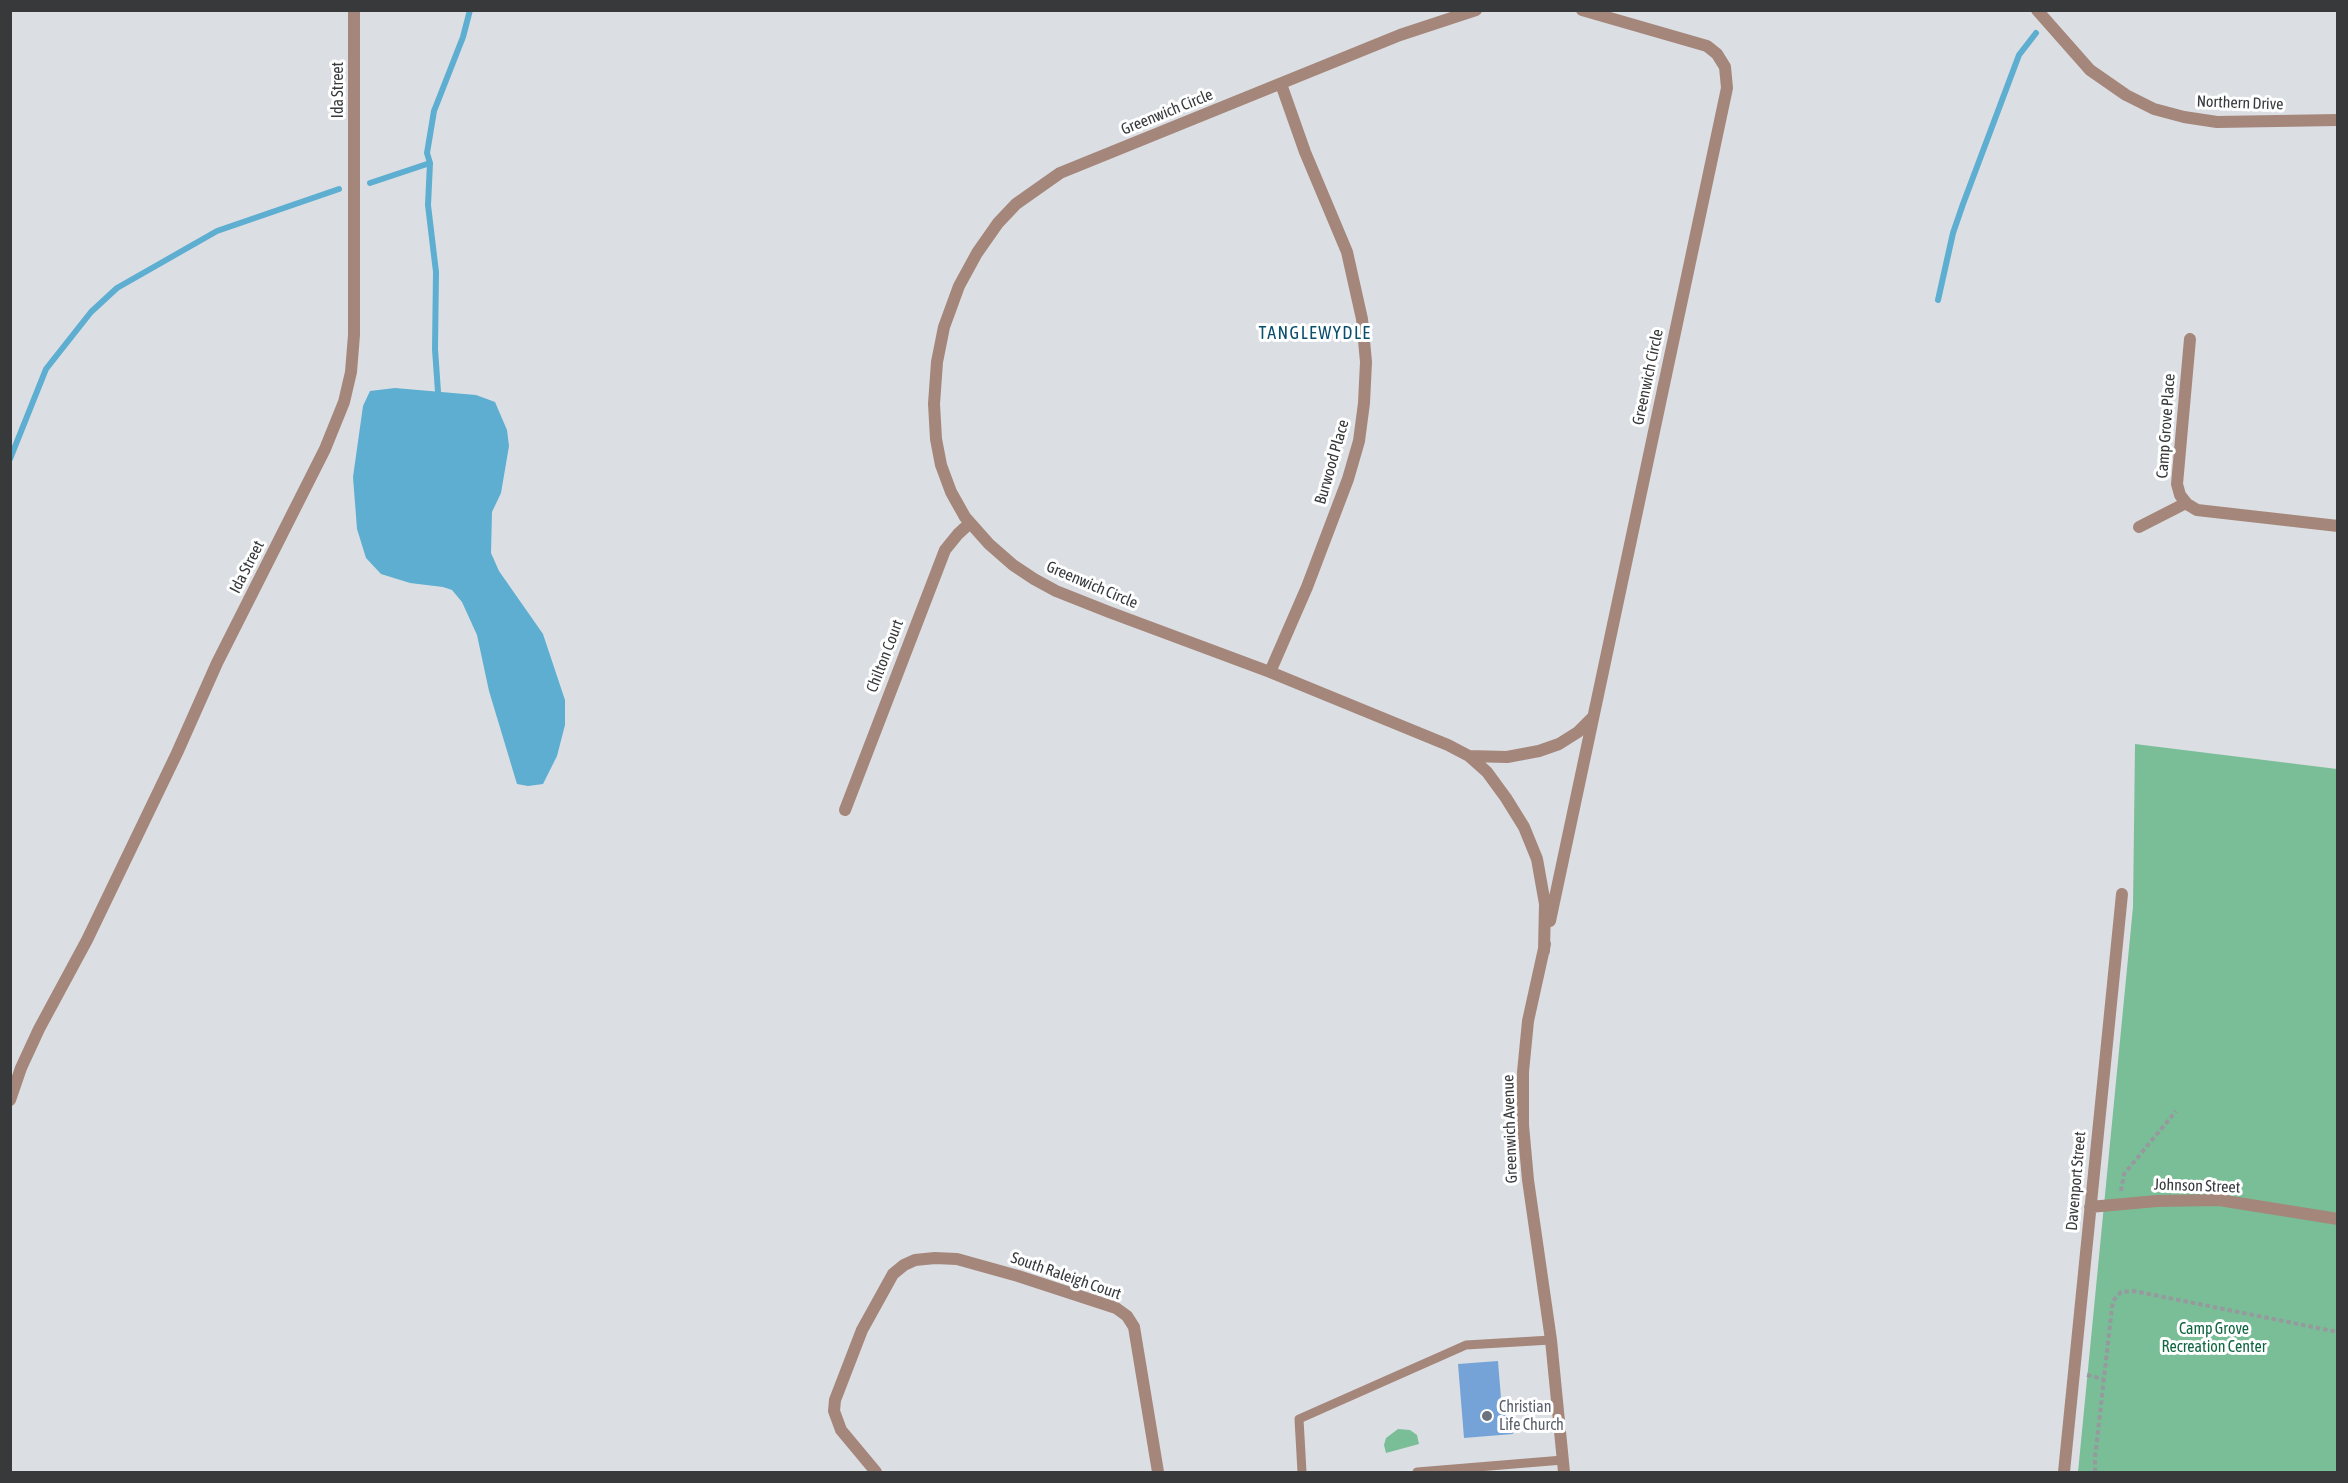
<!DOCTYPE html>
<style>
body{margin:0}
#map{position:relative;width:2348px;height:1483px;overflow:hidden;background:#dbdfe4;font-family:"Asap Condensed",sans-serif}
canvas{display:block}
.frame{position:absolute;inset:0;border:12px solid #37393b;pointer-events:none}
</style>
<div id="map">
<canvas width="2348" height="1483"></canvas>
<div class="frame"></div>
</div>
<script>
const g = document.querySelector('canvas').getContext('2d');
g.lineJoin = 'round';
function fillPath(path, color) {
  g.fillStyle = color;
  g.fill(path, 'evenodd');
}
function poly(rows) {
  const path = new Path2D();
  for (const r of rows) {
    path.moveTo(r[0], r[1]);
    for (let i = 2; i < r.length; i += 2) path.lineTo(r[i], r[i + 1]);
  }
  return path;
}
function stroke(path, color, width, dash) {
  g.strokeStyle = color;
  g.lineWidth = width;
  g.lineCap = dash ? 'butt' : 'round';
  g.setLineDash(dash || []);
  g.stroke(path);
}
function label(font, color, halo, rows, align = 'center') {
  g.font = font + ' "Asap Condensed",sans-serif';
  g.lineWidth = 6;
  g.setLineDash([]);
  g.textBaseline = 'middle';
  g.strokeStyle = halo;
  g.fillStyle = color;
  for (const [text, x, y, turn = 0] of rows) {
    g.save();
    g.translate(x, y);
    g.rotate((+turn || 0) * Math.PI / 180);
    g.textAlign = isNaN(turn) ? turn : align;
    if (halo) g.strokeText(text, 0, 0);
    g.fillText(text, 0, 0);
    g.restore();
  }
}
const green = poly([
 [2135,744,2337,769,2337,1472,2078,1472,2133,907],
 [1398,1429,1410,1430,1417,1435,1419,1444,1386,1453,1384,1445,1386,1438]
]);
const water = poly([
 [395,388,476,395,495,402,507,430,509,446,501,493,492,512,491,553,499,571,543,634,565,700,565,725,557,756,543,784,528,786,517,784,489,691,477,635,462,602,452,590,443,587,410,583,381,574,366,558,357,529,353,477,363,406,370,391]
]);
const stream = poly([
 [370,183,430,163],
 [1938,300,1953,233,1963,204,2019,55,2036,33],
 [436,398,438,392,435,349,436,272,428,205,430,163,427,153,434,111,463,37,470,10],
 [10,459,46,369,91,312,117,288,217,231,339,189]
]);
const building = poly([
 [1498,1361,1501,1398,1510,1398,1513,1434,1464,1438,1458,1364]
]);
const path = poly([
 [2121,1191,2124,1174,2176,1111],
 [2087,1375,2103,1379],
 [2095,1472,2095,1458,2111,1316,2113,1301,2121,1292,2134,1291,2338,1332]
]);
const service = poly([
 [1302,1472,1299,1419,1466,1345,1551,1340],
 [1417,1472,1563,1460]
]);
const minor = poly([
 [1476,10,1400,35,1060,173,1016,204,998,223,977,253,959,286,944,327,937,362,934,404,936,439,941,465,951,492,965,517,989,544,1013,565,1034,579,1056,591,1109,612,1270,672,1448,745,1469,756,1487,772,1506,798,1524,827,1537,859,1545,904,1544,951],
 [2037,10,2090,70,2126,95,2154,109,2184,117,2217,122,2338,120],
 [2190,339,2177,484,2180,495,2187,504,2197,510,2338,526],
 [2139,527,2186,503],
 [1270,672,1307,587,1348,479,1359,441,1364,403,1366,362,1362,319,1347,252,1305,152,1281,84],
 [1469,756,1507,757,1539,751,1559,744,1578,732,1592,718],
 [845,810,945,550,958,534,970,523],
 [1550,921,1727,88,1725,67,1717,54,1707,46,1582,10],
 [1545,944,1528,1021,1523,1072,1523,1125,1528,1180,1551,1340,1564,1472],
 [10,1100,21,1068,39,1029,87,940,177,753,217,663,325,449,344,402,351,372,354,335,354,10],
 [2090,1207,2157,1201,2219,1200,2338,1219],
 [876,1472,841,1430,834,1411,835,1400,862,1330,893,1274,904,1265,915,1260,935,1258,957,1259,1018,1276,1116,1308,1127,1316,1134,1327,1158,1472],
 [2064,1472,2122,894]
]);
const markers = [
 [1487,1416,6,"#6b7280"]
];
const streetNames = [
 ["Ida Street",338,90,-90],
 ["Northern Drive",2240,103,2],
 ["Greenwich Circle",1167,112,-22],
 ["Greenwich Circle",1648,377,-78],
 ["Camp Grove Place",2166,426,-86],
 ["Burwood Place",1332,462,-74],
 ["Ida Street",247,567,-63],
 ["Greenwich Circle",1092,585,23],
 ["Chilton Court",885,656,-69],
 ["Greenwich Avenue",1510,1129,-92],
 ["Davenport Street",2076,1181,-85],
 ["Johnson Street",2197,1186,2],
 ["South Raleigh Court",1066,1276,19]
];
const parkNames = [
 ["Camp Grove",2214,1329],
 ["Recreation Center",2214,1347]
];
const worshipNames = [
 ["Christian",1499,1407],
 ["Life Church",1499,1425]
];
const neighbourhoodNames = [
 ["TANGLEWYDLE",1315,333]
];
fillPath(green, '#7abe98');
fillPath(water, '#5daed0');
stroke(stream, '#5daed0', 6);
fillPath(building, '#75a3d8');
stroke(path, '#96999d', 4, [4.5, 3]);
stroke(service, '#a5867a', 9);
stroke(minor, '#a5867a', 12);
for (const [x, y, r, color] of markers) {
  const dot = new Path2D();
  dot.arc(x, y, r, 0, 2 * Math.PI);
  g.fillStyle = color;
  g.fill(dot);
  stroke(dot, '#fff', 2);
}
label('16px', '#37393b', '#fff', streetNames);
label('16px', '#0f6641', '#fff', parkNames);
label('16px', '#5b616d', '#fff', worshipNames, 'left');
g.letterSpacing = '1.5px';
label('18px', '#0a4f6d', '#fff', neighbourhoodNames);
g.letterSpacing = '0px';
</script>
